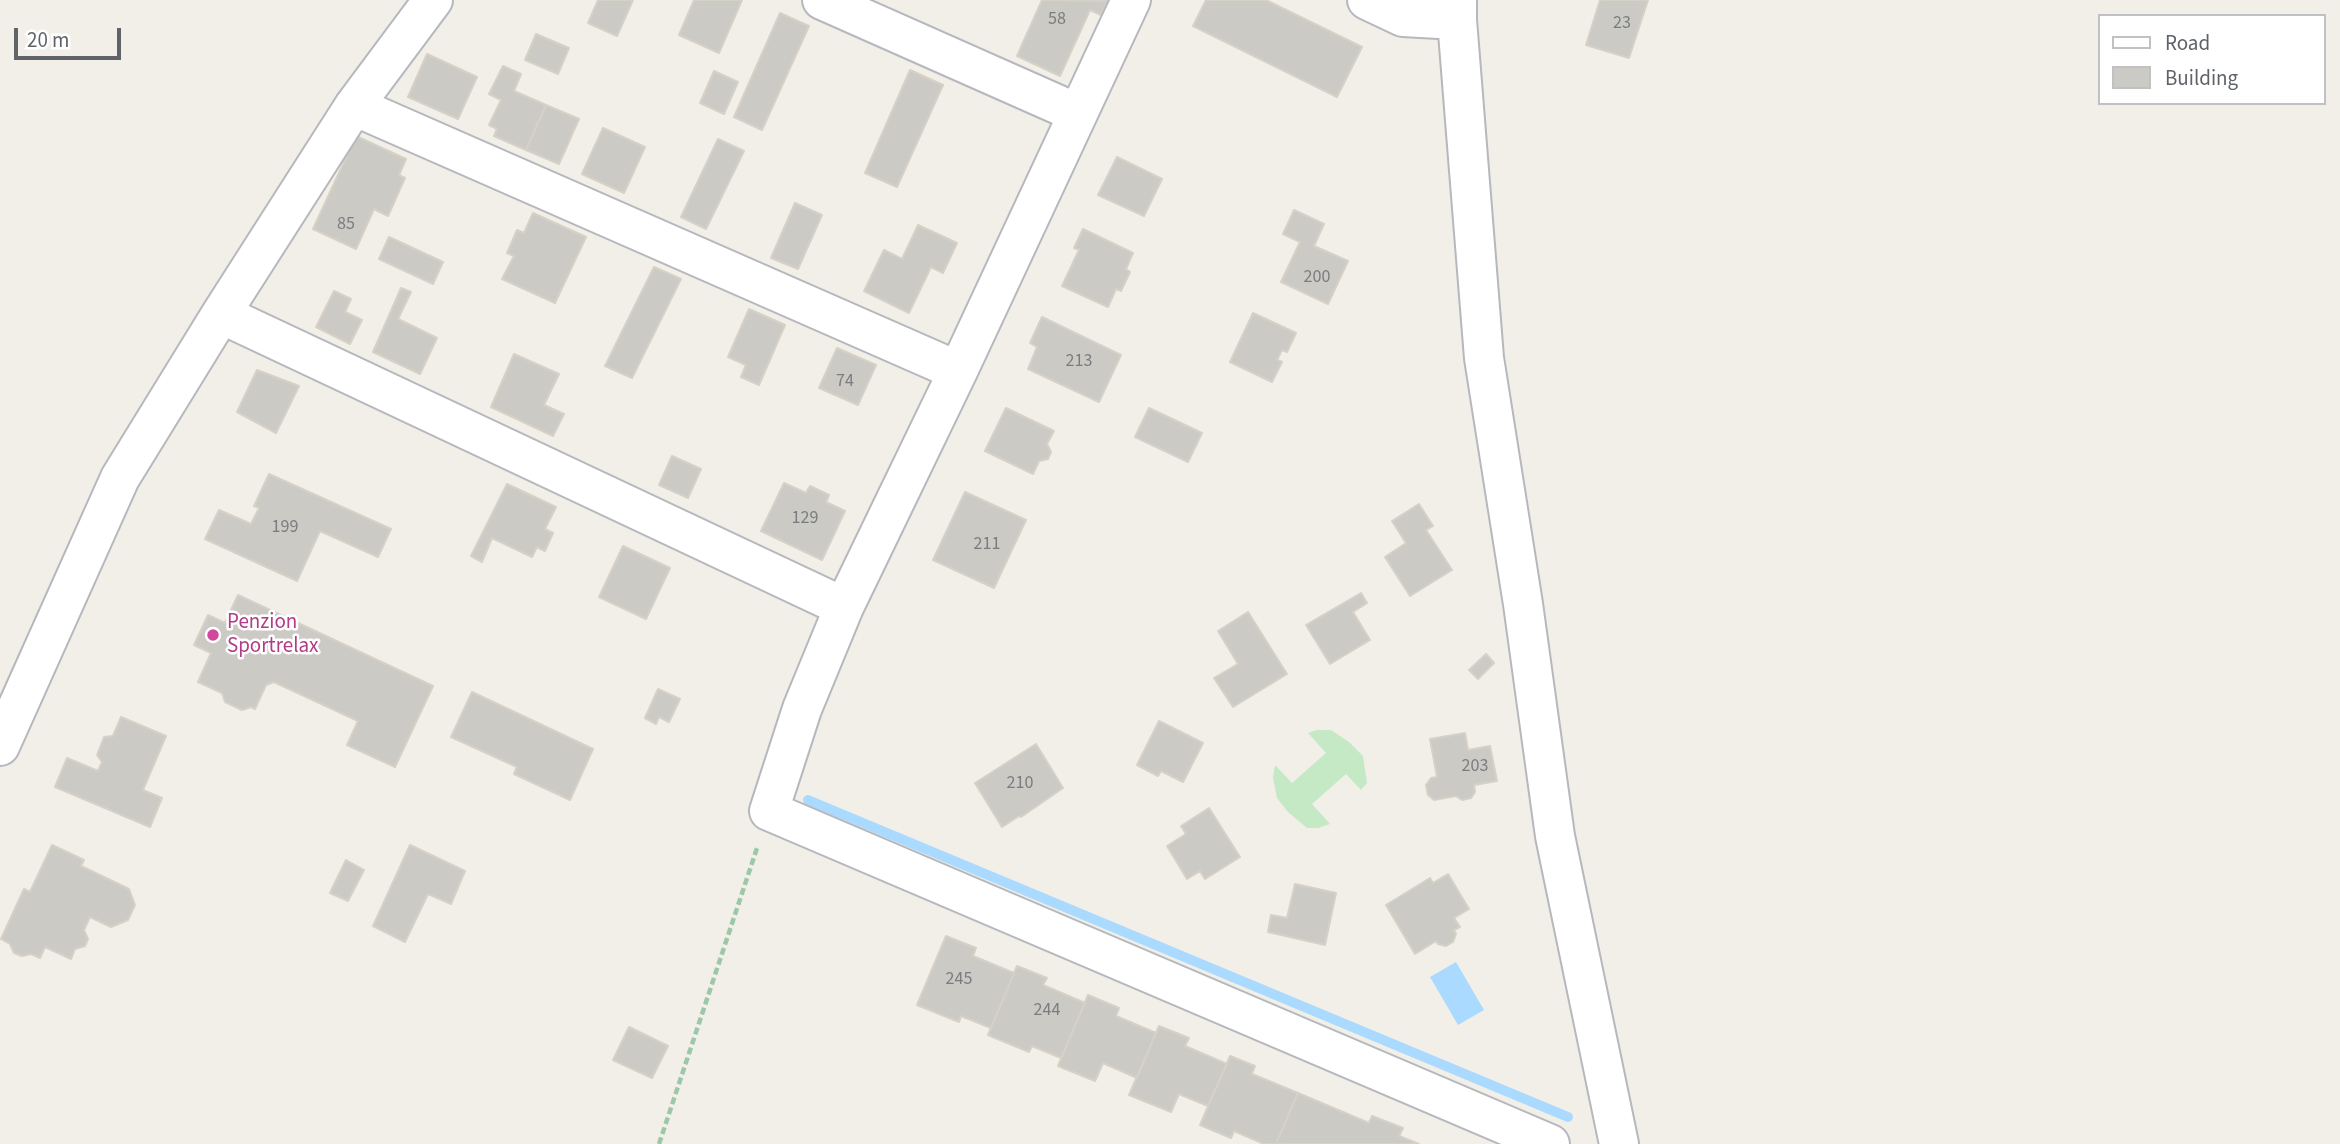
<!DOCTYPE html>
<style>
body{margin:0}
#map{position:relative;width:2340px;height:1144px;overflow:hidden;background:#f1efe8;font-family:"Source Sans 3",sans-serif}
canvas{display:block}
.legend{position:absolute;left:2098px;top:14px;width:228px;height:91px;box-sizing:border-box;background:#fff;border:2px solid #bfc1c3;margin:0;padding:9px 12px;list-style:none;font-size:21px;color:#5f6368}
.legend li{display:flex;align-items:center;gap:14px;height:35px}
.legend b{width:35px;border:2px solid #bfc1c3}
.scale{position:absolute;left:14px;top:28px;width:107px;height:32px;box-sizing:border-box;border:4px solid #5f6368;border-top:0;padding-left:9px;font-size:21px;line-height:24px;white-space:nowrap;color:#5f6368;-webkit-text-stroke:5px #fff;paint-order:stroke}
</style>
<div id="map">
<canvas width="2340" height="1144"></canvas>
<ul class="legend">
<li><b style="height:9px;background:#fff"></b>Road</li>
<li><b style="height:19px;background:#cccac5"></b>Building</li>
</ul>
<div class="scale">20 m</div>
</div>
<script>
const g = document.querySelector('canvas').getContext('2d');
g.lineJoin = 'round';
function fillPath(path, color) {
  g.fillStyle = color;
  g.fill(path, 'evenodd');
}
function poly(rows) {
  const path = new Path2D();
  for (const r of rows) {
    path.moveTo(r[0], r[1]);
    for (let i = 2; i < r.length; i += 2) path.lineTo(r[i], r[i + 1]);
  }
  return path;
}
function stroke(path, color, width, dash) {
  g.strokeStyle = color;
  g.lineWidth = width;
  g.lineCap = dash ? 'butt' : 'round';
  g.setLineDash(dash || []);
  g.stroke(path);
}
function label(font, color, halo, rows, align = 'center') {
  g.font = font + ' "Source Sans 3",sans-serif';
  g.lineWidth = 5;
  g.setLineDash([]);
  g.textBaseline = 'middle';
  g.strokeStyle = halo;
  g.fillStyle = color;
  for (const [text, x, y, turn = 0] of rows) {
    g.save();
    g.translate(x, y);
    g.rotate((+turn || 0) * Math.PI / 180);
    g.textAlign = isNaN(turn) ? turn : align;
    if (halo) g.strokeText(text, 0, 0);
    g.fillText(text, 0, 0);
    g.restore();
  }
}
const green = poly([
 [1317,730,1331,730,1349,742,1363,756,1367,783,1361,790,1346,774,1312,804,1330,824,1318,828,1307,828,1288,812,1277,798,1273,778,1275,765,1292,783,1326,753,1308,733]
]);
const water = poly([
 [1456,962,1484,1010,1458,1025,1430,977]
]);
const stream = poly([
 [808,800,1568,1117]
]);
const building = poly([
 [598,0,633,0,617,36,588,23,598,0],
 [694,0,742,0,719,53,679,35,694,0],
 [1042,0,1107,1,1101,15,1090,10,1060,76,1017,56,1042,0],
 [1206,0,1266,0,1362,47,1337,97,1193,26,1206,0],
 [1600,0,1648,0,1629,58,1586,45,1600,0],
 [780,13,809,26,762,130,734,117,780,13],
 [536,34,569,48,558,74,525,60,536,34],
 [427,54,477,77,458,119,408,97,427,54],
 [503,66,521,74,514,91,546,105,526,150,494,136,497,129,489,125,501,100,489,94,503,66],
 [910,70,943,85,897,187,865,173,910,70],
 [714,71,738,82,724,114,700,103,714,71],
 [546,105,579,119,559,164,526,150,546,105],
 [603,128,645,147,624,193,582,174,603,128],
 [356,136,406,159,399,175,405,178,388,216,374,209,356,249,313,229,356,136],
 [718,139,744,151,706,229,681,217,718,139],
 [1117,157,1162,179,1144,216,1098,195,1117,157],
 [795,203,822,215,798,269,771,258,795,203],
 [1294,210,1324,224,1314,246,1348,261,1328,304,1281,282,1300,242,1283,234,1294,210],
 [533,213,586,237,555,303,502,279,514,256,507,253,517,230,524,233,533,213],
 [918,225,957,243,943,273,931,267,909,313,864,291,884,250,902,259,918,225],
 [1083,229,1133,253,1126,269,1130,272,1121,291,1116,289,1108,307,1062,286,1079,250,1074,248,1083,229],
 [389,237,443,262,433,284,379,259,389,237],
 [654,267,681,279,632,378,605,366,654,267],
 [401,288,411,292,398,319,437,338,420,374,373,352,401,288],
 [334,291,351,299,345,312,362,320,350,344,316,327,334,291],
 [749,309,785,325,759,385,741,377,746,365,728,357,749,309],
 [1253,313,1296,333,1287,352,1282,350,1277,360,1282,362,1272,382,1230,362,1253,313],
 [1042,317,1121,355,1099,402,1028,369,1037,347,1030,343,1042,317],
 [837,348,876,365,858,405,819,388,837,348],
 [514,354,559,374,544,405,564,414,553,436,491,407,514,354],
 [257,370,299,386,276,433,237,412,257,370],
 [1006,408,1054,431,1047,444,1051,452,1048,459,1039,461,1033,474,985,451,1006,408],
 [1149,408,1202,433,1188,462,1135,437,1149,408],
 [672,456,701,469,688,498,659,485,672,456],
 [269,474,391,529,378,557,320,531,297,581,205,539,219,510,251,524,259,508,254,506,269,474],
 [784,483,806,493,810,486,829,495,826,502,845,511,822,560,761,531,784,483],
 [507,484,556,507,545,529,553,533,545,551,537,547,532,557,492,538,482,562,471,556,507,484],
 [965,492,1026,520,994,588,933,560,965,492],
 [1419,504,1433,526,1426,530,1452,570,1410,596,1385,557,1406,543,1392,521,1419,504],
 [623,546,670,568,646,619,599,597,623,546],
 [1361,593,1367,603,1353,612,1370,640,1330,664,1306,625,1361,593],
 [238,595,433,686,395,767,347,745,358,721,274,682,266,685,255,709,251,707,242,710,225,702,222,693,198,682,211,653,194,645,208,615,225,623,238,595],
 [1248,612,1287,674,1233,707,1214,678,1238,664,1218,631,1248,612],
 [1486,654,1494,663,1478,679,1469,670,1486,654],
 [658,689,680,699,669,722,659,717,656,724,645,718,658,689],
 [472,692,593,749,570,800,514,774,517,767,451,737,472,692],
 [121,717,166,736,143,790,162,798,150,827,55,787,67,758,98,771,102,762,97,755,104,737,113,736,121,717],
 [1159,721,1203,743,1183,782,1161,771,1158,776,1137,765,1159,721],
 [1465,733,1468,750,1490,746,1497,781,1474,785,1475,792,1471,798,1462,800,1456,796,1434,800,1428,795,1426,785,1431,778,1437,777,1430,739,1465,733],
 [1036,744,1063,788,1021,817,1019,816,1002,827,975,783,1036,744],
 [1209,808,1240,857,1205,879,1200,871,1187,879,1167,846,1186,834,1181,826,1209,808],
 [52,845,84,860,81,866,129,889,135,905,128,920,111,927,90,917,84,930,88,939,85,946,75,949,71,959,45,947,40,958,31,954,22,956,14,953,10,944,1,939,24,889,30,892,52,845],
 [410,845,465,871,451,904,428,894,405,942,373,926,410,845],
 [346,860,364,870,348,901,330,893,346,860],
 [1448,874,1469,909,1454,918,1460,927,1454,930,1456,934,1453,942,1446,946,1438,944,1436,941,1415,954,1386,905,1430,878,1433,883,1448,874],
 [1295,884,1336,893,1325,945,1268,932,1271,915,1287,918,1295,884],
 [946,936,976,948,973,956,1014,973,991,1028,961,1016,959,1022,917,1005,946,936],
 [1017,966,1047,978,1043,985,1085,1003,1061,1058,1032,1046,1029,1052,988,1035,1017,966],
 [1088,995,1119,1008,1116,1016,1156,1033,1137,1078,1103,1063,1095,1081,1058,1066,1088,995],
 [1159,1026,1189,1038,1185,1046,1227,1064,1208,1106,1179,1094,1171,1112,1129,1095,1159,1026],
 [629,1027,668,1046,652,1078,613,1060,629,1027],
 [1230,1056,1255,1066,1252,1074,1298,1093,1276,1144,1264,1144,1234,1131,1231,1138,1200,1125,1230,1056],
 [1298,1093,1369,1123,1372,1116,1403,1128,1399,1136,1419,1144,1276,1144,1298,1093]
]);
const path = poly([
 [659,1144,758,845]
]);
const minor = poly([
 [822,0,1077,113],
 [1131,0,958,371,844,607,802,709,769,811,1550,1144],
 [1367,0,1403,17,1457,20],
 [1457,0,1457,20,1484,358,1523,604,1555,836,1619,1144],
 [354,106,958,371],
 [221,314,844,607],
 [0,746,120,478,221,314,354,106,433,0]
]);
const markers = [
 [213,635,7,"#d1479c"]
];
const numberNames = [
 ["58",1057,20],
 ["23",1622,24],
 ["85",346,225],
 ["200",1317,278],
 ["213",1079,362],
 ["74",845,382],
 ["129",805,519],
 ["199",285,528],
 ["211",987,545],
 ["203",1475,767],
 ["210",1020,784],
 ["245",959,980],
 ["244",1047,1011]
];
const hotelNames = [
 ["Penzion",227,623],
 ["Sportrelax",227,647]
];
fillPath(green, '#c5e8c5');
fillPath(water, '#aadaff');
stroke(stream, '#aadaff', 10);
fillPath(building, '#cccac5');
stroke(building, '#d6d1c6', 2);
stroke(minor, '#b5b8bc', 42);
stroke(path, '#9cc7a9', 4.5, [7, 3.5]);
stroke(minor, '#fff', 38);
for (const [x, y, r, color] of markers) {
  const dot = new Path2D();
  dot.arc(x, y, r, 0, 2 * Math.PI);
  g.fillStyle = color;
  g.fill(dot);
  stroke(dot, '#fff', 2.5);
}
label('18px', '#7a7d7f', null, numberNames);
label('21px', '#b23c85', '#fff', hotelNames, 'left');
</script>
